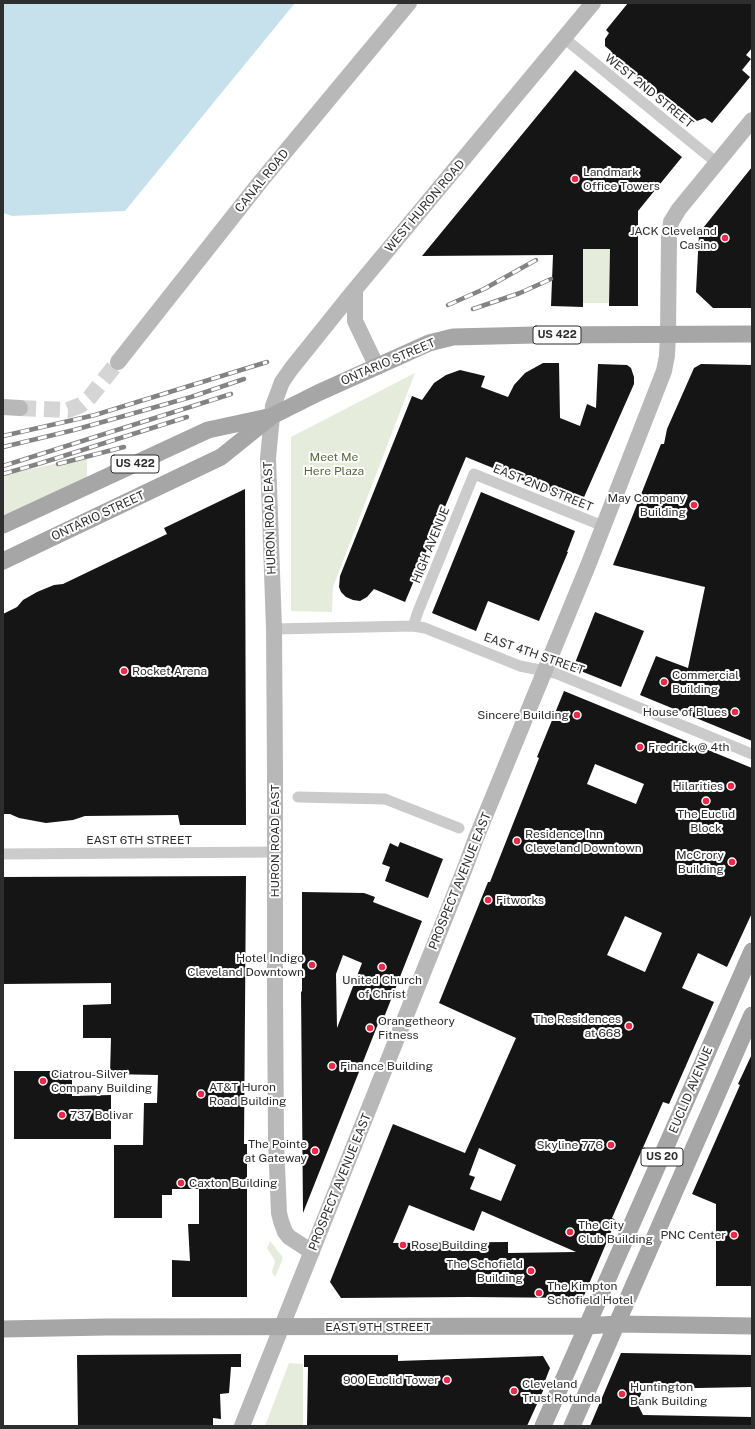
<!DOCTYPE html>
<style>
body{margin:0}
#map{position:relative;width:755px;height:1429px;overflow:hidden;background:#fff;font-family:"Public Sans",sans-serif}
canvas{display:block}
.frame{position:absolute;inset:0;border:4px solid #2e2e2e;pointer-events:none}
</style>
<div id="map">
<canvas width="755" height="1429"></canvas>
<div class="frame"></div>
</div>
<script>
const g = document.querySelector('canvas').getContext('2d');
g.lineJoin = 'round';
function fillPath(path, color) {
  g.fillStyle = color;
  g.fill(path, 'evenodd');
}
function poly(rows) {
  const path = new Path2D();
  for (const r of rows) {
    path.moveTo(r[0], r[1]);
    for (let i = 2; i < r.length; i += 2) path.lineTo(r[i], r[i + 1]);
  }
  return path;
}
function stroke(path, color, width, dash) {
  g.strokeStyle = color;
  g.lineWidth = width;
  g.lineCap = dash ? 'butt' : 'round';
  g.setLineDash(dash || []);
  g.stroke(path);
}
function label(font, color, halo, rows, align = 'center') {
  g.font = font + ' "Public Sans",sans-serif';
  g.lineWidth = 4;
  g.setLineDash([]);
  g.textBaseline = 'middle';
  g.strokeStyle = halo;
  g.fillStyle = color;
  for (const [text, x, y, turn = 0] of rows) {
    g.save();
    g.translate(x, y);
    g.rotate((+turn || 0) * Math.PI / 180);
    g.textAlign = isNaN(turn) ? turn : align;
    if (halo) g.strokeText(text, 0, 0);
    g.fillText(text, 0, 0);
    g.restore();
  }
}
const green = poly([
 [583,249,610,249,609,303,583,303],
 [415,373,333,587,332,612,291,611,291,437],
 [87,457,87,486,3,525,3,475],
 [270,1241,282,1256,282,1261,275,1277,273,1274,272,1271,275,1262,274,1259,267,1248],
 [289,1363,303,1364,303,1426,265,1426]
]);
const water = poly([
 [3,3,295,3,125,211,12,216,3,213]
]);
const building = poly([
 [628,3,752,3,752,48,746,55,751,59,742,70,750,77,712,123,705,118,697,121,691,117,688,120,608,54,611,51,605,46,605,39,609,33,606,30],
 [575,70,682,157,638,211,638,306,609,306,610,249,583,249,583,307,551,306,553,255,422,256],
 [752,167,752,308,713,308,696,292,699,233],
 [543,363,559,363,560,418,580,426,587,404,596,408,598,364,627,365,631,368,634,377,634,384,581,504,466,457,405,602,374,589,367,597,360,601,353,600,346,597,341,592,339,587,340,576,412,396,422,400,434,383,446,375,460,370,485,376,481,387,508,397,514,385,525,373],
 [701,364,752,365,752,741,640,695,656,656,688,668,705,587,613,565,661,444,664,444,667,429,694,368],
 [245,489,246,825,180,825,178,815,85,816,73,820,46,823,19,818,10,814,3,814,3,614,17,607,23,600,37,592,54,585,63,584,167,534,164,528],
 [481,492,575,531,567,552,568,552,539,621,488,601,476,631,432,613],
 [595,612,644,631,621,687,573,668],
 [564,691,752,768,752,913,727,967,698,953,682,988,714,1002,669,1104,663,1102,612,1218,616,1220,583,1298,468,1297,341,1298,330,1282,393,1124,465,1153,516,1038,439,1003,488,882,490,882,539,758,537,757],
 [595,764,644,784,636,804,587,784],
 [625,916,662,933,645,972,607,955],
 [479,1148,516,1165,501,1201,470,1189,475,1177,469,1175],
 [409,1205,474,1231,482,1211,576,1252,508,1253,508,1242,393,1243],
 [400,842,443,859,428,898,385,881,390,867,382,864,390,843,398,847],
 [246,876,244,1144,247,1144,247,1297,172,1297,172,1260,190,1261,188,1224,199,1224,199,1189,172,1189,172,1195,162,1195,162,1218,114,1218,114,1145,143,1145,144,1103,157,1103,158,1075,110,1074,111,1038,83,1038,83,1005,111,1004,111,983,3,984,3,877],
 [302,892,364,893,375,897,373,902,422,921,381,1025,378,1024,303,1213,301,991,302,992],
 [343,955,362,963,337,1028,336,974],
 [752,1054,752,1286,716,1286,716,1204,692,1194,740,1085,738,1084],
 [14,1071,72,1071,72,1096,111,1095,111,1139,14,1139],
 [621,1353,752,1355,752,1387,643,1389,639,1399,639,1407,643,1415,752,1417,752,1426,590,1426],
 [241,1354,241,1367,231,1367,229,1393,220,1394,221,1419,213,1418,213,1426,78,1426,77,1355],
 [304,1355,398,1355,398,1361,543,1356,550,1368,545,1381,547,1382,527,1426,307,1426,308,1367,304,1367]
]);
const secondaryTunnel = poly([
 [20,408,68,410,81,405,90,397,118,362]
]);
const street = poly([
 [564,38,717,163],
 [413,626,419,609,474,474,603,526],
 [274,629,413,626,425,628,520,666,555,673,752,754],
 [298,797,385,799,459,828],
 [3,854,275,852]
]);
const secondary = poly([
 [355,290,355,321,377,367],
 [118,362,261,181,409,3],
 [3,407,20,408],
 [312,1252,289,1237,285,1232,281,1221,279,1213,276,1142,275,993,275,771,274,629,268,458,273,406,282,382,291,369,352,293,593,3],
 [242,1426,465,868,476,838,589,563,664,371,667,356,668,334,669,237,671,222,679,209,752,120]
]);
const primary = poly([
 [3,525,208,430,268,417],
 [3,561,221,457,272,416,318,393,429,343,453,337,535,335,752,334],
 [3,1329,106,1327,588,1326,616,1324,752,1326],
 [543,1426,752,951],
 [572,1426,752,1015]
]);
const rail = poly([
 [448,305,484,289,536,260],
 [473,309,520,293,551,279],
 [3,436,95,415,267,362],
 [3,447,74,430,131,414,191,397,244,379],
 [58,464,124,447],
 [3,466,231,394],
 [3,474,38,464,187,417]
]);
const markers = [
 [575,179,4,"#eb2a49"],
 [725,238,4,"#eb2a49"],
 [694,505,4,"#eb2a49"],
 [124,671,4,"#eb2a49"],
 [664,682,4,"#eb2a49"],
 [735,712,4,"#eb2a49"],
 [577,715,4,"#eb2a49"],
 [640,747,4,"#eb2a49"],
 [731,786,4,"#eb2a49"],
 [706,801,4,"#eb2a49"],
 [517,841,4,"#eb2a49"],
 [732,862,4,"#eb2a49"],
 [488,900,4,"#eb2a49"],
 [312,965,4,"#eb2a49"],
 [382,967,4,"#eb2a49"],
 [629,1026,4,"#eb2a49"],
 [370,1028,4,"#eb2a49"],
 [332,1066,4,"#eb2a49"],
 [43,1081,4,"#eb2a49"],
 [201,1094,4,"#eb2a49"],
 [62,1115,4,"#eb2a49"],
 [611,1145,4,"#eb2a49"],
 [315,1151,4,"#eb2a49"],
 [181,1183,4,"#eb2a49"],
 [570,1232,4,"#eb2a49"],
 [734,1235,4,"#eb2a49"],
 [403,1245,4,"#eb2a49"],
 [531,1271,4,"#eb2a49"],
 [539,1293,4,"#eb2a49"],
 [447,1380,4,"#eb2a49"],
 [514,1391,4,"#eb2a49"],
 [622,1394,4,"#eb2a49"]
];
const shields = [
 [557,335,48],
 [135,464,48],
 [662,1157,42]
];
const shieldNames = [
 ["US 422",557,335],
 ["US 422",135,464],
 ["US 20",662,1157]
];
const streetNames = [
 ["WEST 2ND STREET",649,91,39],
 ["CANAL ROAD",262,181,-51],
 ["WEST HURON ROAD",425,206,-50],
 ["ONTARIO STREET",388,362,-23],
 ["EAST 2ND STREET",543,488,22],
 ["ONTARIO STREET",98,516,-25],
 ["HURON ROAD EAST",270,518,-92],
 ["HIGH AVENUE",431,545,-68],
 ["EAST 4TH STREET",534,654,19],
 ["EAST 6TH STREET",139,840],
 ["HURON ROAD EAST",275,841,-90],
 ["PROSPECT AVENUE EAST",460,881,-68],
 ["EUCLID AVENUE",691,1090,-67],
 ["PROSPECT AVENUE EAST",340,1182,-68],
 ["EAST 9TH STREET",378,1327]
];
const poiNames = [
 ["Landmark",583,172],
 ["Office Towers",583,186],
 ["JACK Cleveland",717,231,"right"],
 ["Casino",717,245,"right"],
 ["May Company",686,498,"right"],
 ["Building",686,512,"right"],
 ["Rocket Arena",132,671],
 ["Commercial",672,675],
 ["Building",672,689],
 ["House of Blues",727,712,"right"],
 ["Sincere Building",569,715,"right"],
 ["Fredrick @ 4th",648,747],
 ["Hilarities",723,786,"right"],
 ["The Euclid",706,814,"center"],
 ["Block",706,828,"center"],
 ["Residence Inn",525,834],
 ["Cleveland Downtown",525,848],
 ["McCrory",724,855,"right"],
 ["Building",724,869,"right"],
 ["Fitworks",496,900],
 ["Hotel Indigo",304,958,"right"],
 ["Cleveland Downtown",304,972,"right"],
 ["United Church",382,980,"center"],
 ["of Christ",382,994,"center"],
 ["The Residences",621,1019,"right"],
 ["at 668",621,1033,"right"],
 ["Orangetheory",378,1021],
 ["Fitness",378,1035],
 ["Finance Building",340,1066],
 ["Ciatrou-Silver",51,1074],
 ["Company Building",51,1088],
 ["AT&T Huron",209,1087],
 ["Road Building",209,1101],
 ["737 Bolivar",70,1115],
 ["The Pointe",307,1144,"right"],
 ["at Gateway",307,1158,"right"],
 ["Skyline 776",603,1145,"right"],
 ["Caxton Building",189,1183],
 ["The City",578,1225],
 ["Club Building",578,1239],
 ["PNC Center",726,1235,"right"],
 ["Rose Building",411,1245],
 ["The Schofield",523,1264,"right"],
 ["Building",523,1278,"right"],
 ["The Kimpton",547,1286],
 ["Schofield Hotel",547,1300],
 ["900 Euclid Tower",439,1380,"right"],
 ["Cleveland",522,1384],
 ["Trust Rotunda",522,1398],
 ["Huntington",630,1387],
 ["Bank Building",630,1401]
];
const parkNames = [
 ["Meet Me",334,457],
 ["Here Plaza",334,471]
];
fillPath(green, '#e5ecdb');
fillPath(water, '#c6e1ec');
fillPath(building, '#151515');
stroke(secondaryTunnel, '#d5d5d5', 16, [16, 8]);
stroke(street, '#cbcbcb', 11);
stroke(secondary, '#b8b8b8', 16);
stroke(primary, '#a6a6a6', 17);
stroke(rail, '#838383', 4.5);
stroke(rail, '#fff', 3, [9]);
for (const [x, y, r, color] of markers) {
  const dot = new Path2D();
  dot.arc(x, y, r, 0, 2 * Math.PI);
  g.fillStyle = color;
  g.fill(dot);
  stroke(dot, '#fff', 1.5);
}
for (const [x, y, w] of shields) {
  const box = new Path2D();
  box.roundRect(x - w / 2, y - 9, w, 18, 3);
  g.fillStyle = '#fff';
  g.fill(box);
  stroke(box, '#2e2e2e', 1);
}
label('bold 11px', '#2e2e2e', null, shieldNames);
label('12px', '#2e2e2e', '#fff', streetNames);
label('12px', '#2e2e2e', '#fff', poiNames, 'left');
label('12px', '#556b3a', '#fff', parkNames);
</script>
